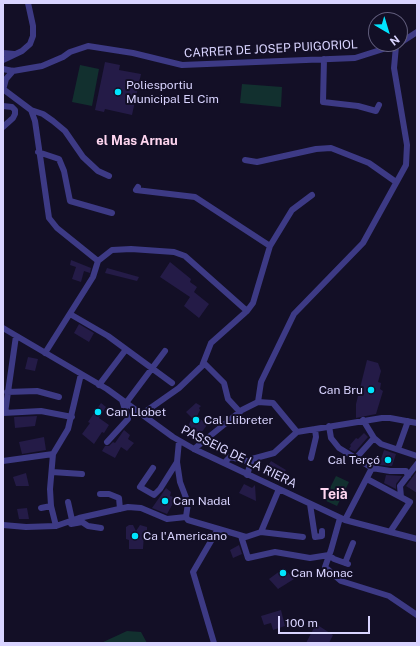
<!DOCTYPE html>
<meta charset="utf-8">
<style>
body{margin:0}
#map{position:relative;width:420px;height:646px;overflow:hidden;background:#130f26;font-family:"Public Sans",sans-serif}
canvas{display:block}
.frame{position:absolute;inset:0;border:4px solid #d9d4ff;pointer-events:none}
.north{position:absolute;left:368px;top:12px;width:40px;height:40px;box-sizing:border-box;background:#130f26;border:1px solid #625e7d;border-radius:50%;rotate:142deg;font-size:11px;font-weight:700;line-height:16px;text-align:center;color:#d9d4ff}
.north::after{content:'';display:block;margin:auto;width:14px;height:18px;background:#00e5ff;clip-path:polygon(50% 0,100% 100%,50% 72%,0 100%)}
.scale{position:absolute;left:278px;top:616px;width:92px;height:18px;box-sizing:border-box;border:2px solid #d9d4ff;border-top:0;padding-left:5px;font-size:12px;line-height:14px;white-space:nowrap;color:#d9d4ff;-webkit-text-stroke:3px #130f26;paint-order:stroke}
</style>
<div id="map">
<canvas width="420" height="646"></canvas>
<div class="frame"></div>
<div class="north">N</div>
<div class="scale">100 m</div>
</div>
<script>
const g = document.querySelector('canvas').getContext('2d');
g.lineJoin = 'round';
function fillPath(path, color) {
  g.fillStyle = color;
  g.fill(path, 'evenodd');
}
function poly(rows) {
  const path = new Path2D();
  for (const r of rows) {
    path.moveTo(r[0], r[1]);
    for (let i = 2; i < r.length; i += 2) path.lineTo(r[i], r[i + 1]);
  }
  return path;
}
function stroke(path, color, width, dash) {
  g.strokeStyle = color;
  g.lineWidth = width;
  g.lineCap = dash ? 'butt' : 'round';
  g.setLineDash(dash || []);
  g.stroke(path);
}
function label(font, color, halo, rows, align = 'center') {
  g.font = font + ' "Public Sans",sans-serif';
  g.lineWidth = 4;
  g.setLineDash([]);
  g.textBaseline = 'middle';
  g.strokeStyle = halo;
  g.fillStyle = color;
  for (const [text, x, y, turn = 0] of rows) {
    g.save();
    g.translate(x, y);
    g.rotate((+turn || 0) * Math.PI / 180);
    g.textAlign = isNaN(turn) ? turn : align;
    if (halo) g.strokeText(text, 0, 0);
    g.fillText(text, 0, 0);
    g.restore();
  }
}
const green = poly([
 [80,65,99,69,92,106,72,102],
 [242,84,282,87,281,107,240,103],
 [336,476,349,482,337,506,324,500],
 [127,631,141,632,147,643,101,643]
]);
const building = poly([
 [105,62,120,65,119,70,141,74,132,115,105,109,104,112,95,110],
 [71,260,91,268,90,273,84,271,81,282,72,279,76,267,70,265],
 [170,262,191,279,190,282,197,287,194,292,209,304,199,318,184,306,190,297,160,277],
 [107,268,139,277,137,281,105,273],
 [79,324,94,333,89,342,74,333],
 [28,357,38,359,35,371,25,369],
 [367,360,378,363,381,371,378,382,381,383,380,389,383,391,376,414,356,418,356,404],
 [101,403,106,407,99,418,109,425,104,433,102,432,94,444,82,434,90,423,88,422],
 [196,403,201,406,199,408,200,410,197,416,207,425,196,440,185,432,192,418,186,412],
 [37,416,35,426,15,428,14,417],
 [124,430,130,435,128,439,134,443,127,451,121,447,115,458,102,451,105,446,109,446,113,442,115,443],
 [364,433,368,437,355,452,349,449,351,446,350,445,356,438,358,439],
 [44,437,46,450,22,454,19,442],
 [384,450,396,454,392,466,379,465],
 [271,461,286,470,279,481,264,472],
 [417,471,417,493,406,486],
 [26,473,29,486,16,486,13,477],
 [386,475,402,476,396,484,396,489,384,483],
 [244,484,252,488,255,485,256,501,239,493],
 [166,488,171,492,170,496,176,498,167,514,152,508],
 [27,508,29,519,19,519,17,509],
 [129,525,133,525,136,531,140,525,147,527,147,534,144,534,143,549,129,549,129,540,126,539,126,527],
 [239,545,242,554,233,558,230,550],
 [284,568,294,579,278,589,269,579],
 [281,610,285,626,273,630,271,623,264,625,261,616],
 [316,624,333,635,329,643,306,643]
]);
const minor = poly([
 [400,43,417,32],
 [3,53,14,54],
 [324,59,323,102,358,106,376,111,379,105],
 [3,60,22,51,30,44,33,36,33,26,28,3],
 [3,69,13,71,42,66,63,57,70,52,88,46,133,53,182,65,355,58,399,44],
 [3,89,31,110,35,121,49,218,57,228,98,261,93,277,45,353],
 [3,90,6,79,13,71],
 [3,106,12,107,15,110,15,114,13,118,3,127],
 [31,110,43,114,53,121,65,131,83,157,98,171,109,176],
 [38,152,59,159,64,171,70,201,112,213],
 [245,160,257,162,316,149,331,148,369,163,396,182],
 [138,187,136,190,195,197,270,246],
 [98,261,112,250,131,249,174,252,185,256,247,311],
 [70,314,108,336,172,383],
 [3,328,107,389,173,437,194,449,345,520,417,539],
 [204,363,224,383,228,399,240,412],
 [99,385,124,352],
 [7,392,37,391,59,397],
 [258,402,261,382,294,314,363,243,406,165,407,145,394,68,396,46],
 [126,403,165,351],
 [3,413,41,411,72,417],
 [5,413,16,336],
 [142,414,179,388,202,366,211,343,247,311,253,303,270,246,292,210,312,195],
 [363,420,374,438,381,444,417,456],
 [329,426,331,438,339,448,372,468,390,471,406,471,408,476],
 [179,441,177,462,180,482,188,503,186,517,188,520,246,537,261,532,303,537],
 [107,442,128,419,122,400],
 [194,449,242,410,258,402,273,403,297,432],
 [398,449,408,421],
 [311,458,316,437,315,429],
 [356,458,374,438],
 [3,461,53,454],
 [224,463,230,457,251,462],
 [153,468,140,487,154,495,160,489,177,462],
 [52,472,82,474],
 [247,475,252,459,274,453,297,432,382,418,390,418,417,423],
 [367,479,410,502],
 [100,494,109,494,119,498,120,509],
 [401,497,400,486,417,464],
 [68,502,72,520],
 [310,504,315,537,322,536,322,531],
 [41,508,51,506],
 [340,518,331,550,325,567,341,581,389,596,417,615],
 [345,520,372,468],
 [71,524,82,522,88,526,101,528],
 [3,525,26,527,56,526,79,518,128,507,141,508,167,519,186,517],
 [56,526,51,506,50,489,53,454,68,429,81,374],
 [261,532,279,489],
 [390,532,410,502],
 [241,536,248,558,275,552,310,558,329,555,334,559,348,564],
 [345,563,353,543],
 [214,643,193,572,218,529]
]);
const markers = [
 [118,92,4,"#00e5ff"],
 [371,390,4,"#00e5ff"],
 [98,412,4,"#00e5ff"],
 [196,420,4,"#00e5ff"],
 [388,460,4,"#00e5ff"],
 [165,501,4,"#00e5ff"],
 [135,536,4,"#00e5ff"],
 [283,573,4,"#00e5ff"]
];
const streetNames = [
 ["CARRER DE JOSEP PUIGORIOL",271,49,-3],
 ["PASSEIG DE LA RIERA",239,457,26]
];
const poiNames = [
 ["Poliesportiu",126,85],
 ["Municipal El Cim",126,99],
 ["Can Bru",363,390,"right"],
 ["Can Llobet",106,412],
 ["Cal Llibreter",204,420],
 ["Cal Terçó",380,460,"right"],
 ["Can Nadal",173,501],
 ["Ca l'Americano",143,536],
 ["Can Monac",291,573]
];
const neighbourhoodNames = [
 ["el Mas Arnau",137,141]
];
const quarterNames = [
 ["Teià",334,495]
];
fillPath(green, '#12302f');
fillPath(building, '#241b47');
stroke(minor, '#3d3a85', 6);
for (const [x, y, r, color] of markers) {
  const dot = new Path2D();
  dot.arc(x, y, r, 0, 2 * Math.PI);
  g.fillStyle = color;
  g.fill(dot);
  stroke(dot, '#130f26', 1.5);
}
label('12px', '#d9d4ff', '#130f26', streetNames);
label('12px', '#d9d4ff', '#130f26', poiNames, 'left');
label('bold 13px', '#ffd6f0', '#130f26', neighbourhoodNames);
label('bold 14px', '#ffd6f0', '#130f26', quarterNames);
</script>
